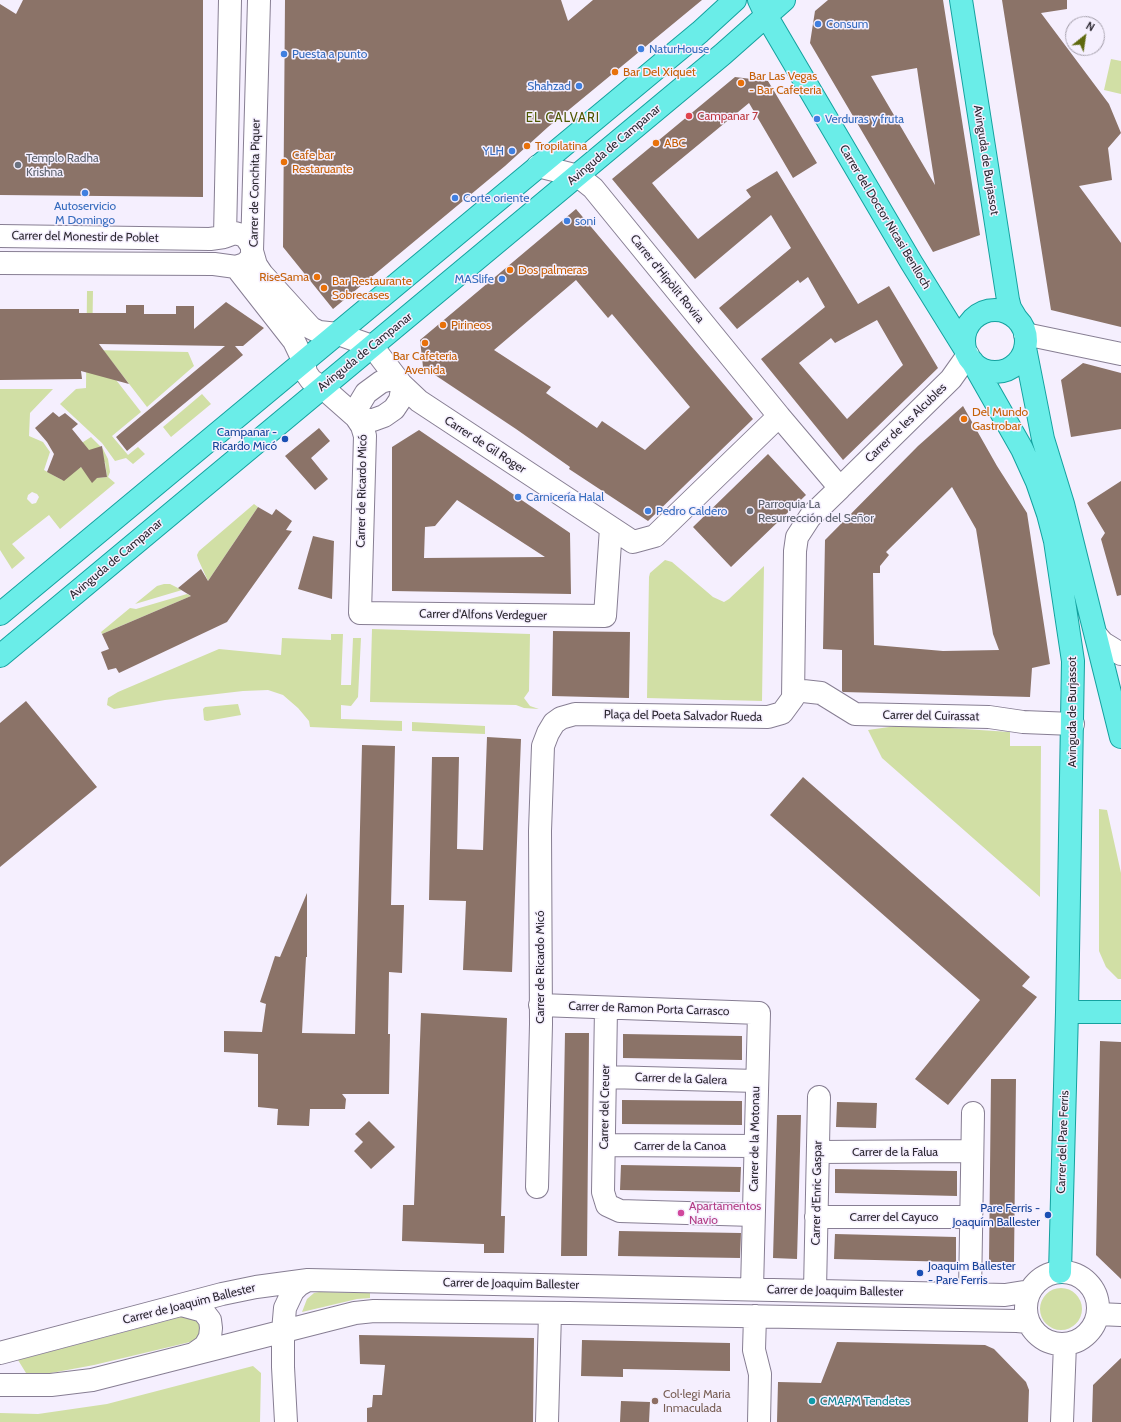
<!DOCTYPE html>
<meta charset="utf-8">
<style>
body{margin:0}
#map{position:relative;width:1121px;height:1422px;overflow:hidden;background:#f5effe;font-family:Cabin,sans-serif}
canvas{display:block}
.north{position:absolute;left:1065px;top:16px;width:40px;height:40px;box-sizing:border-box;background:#f5effe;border:1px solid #a5a0ac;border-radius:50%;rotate:30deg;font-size:11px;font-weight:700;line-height:16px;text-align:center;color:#2d2932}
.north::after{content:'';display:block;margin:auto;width:14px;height:18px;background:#5f690e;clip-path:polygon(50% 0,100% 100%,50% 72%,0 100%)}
</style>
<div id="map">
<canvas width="1121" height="1422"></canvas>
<div class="north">N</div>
</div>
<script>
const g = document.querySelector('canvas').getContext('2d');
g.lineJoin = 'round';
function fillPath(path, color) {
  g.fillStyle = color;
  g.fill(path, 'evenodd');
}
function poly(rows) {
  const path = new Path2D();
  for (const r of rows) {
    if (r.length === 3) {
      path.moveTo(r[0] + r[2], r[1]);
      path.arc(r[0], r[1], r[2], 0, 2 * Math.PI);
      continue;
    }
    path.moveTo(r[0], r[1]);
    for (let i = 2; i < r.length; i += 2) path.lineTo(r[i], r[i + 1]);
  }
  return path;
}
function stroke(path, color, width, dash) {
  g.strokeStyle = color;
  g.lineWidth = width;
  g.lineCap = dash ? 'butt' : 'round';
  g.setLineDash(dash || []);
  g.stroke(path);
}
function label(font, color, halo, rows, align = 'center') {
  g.font = font + ' Cabin,sans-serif';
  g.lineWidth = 3;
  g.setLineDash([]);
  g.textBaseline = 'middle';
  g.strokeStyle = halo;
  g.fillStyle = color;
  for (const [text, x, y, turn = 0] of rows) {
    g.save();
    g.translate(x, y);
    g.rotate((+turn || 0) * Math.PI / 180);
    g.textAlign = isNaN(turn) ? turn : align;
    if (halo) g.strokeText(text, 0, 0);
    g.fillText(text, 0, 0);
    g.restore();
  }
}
const green = poly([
 [1111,59,1121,61,1121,94,1104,90],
 [87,291,93,291,92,350,188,352,194,366,147,407,106,354,113,376,141,412,112,436,128,455,138,447,145,454,133,464,126,458,115,461,102,443,60,404,76,389,86,388],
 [0,389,53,389,30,413,29,436,43,442,50,452,44,470,62,480,81,467,97,478,107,477,105,462,96,464,80,444,91,437,103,449,108,459,110,472,108,477,115,483,60,529,49,515,12,544,25,558,12,569,0,550],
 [32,492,37,494,39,497,36,503,32,504,27,499,28,495],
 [202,394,211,404,171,437,163,427],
 [254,504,258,507,208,581,198,559,197,555,199,551],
 [665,560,672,562,713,597,724,602,729,599,764,566,762,701,647,698,649,577,650,573],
 [164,584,170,584,182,590,135,604,157,586],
 [187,594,191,596,102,634,101,632,130,608,136,609],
 [372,629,530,634,529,691,524,698,530,706,539,709,524,708,516,705,370,702],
 [331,634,343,634,341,685,351,685,353,638,361,638,358,697,351,706,341,705,341,719,402,721,402,731,310,727,309,721,298,708,283,695,268,690,243,691,165,700,114,709,107,705,108,698,118,692,219,649,281,655,282,638,331,640],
 [238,704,241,715,207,721,204,720,203,709,205,707],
 [412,722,485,726,485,734,412,731],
 [903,725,1010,732,1010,746,1041,746,1040,897,882,758,868,730],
 [1099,809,1107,810,1121,873,1121,979,1118,979,1106,967,1099,951],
 [1061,1309,21],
 [319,1292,370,1293,370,1298,357,1299,302,1312,307,1299,314,1293],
 [185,1316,202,1322,199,1338,190,1342,94,1365,51,1373,26,1373,18,1360],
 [253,1366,261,1373,260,1422,0,1422,0,1413,38,1414,107,1404]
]);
const building = poly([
 [23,0,203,0,203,197,0,195,0,4,16,14],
 [285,0,561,0,568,21,593,0,702,0,548,127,505,166,333,309,283,247],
 [828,0,943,0,980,235,933,252,810,43,815,11],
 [917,68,919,82,935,185,871,76],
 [1002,0,1067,0,1067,9,1041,13,1109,104,1121,133,1108,148,1112,180,1079,186,1121,243,1121,327,1051,310],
 [735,77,768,81,817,163,793,178,749,103,652,183,698,239,751,197,746,190,777,171,858,304,889,286,938,368,843,460,761,359,825,307,808,277,800,283,798,280,737,329,719,308,791,248,771,215,695,279,612,179],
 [877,320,903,365,847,419,799,363,831,338,835,343],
 [576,209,753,419,648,521,569,469,570,467,516,429,423,367,420,340],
 [576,280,608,318,612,314,690,407,645,450,602,421,597,428,546,393,551,387,494,350],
 [226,302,264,328,243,346,235,346,243,355,127,451,116,437,225,346,99,344,129,384,81,371,82,379,0,380,0,309,79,309,79,313,126,313,126,305,144,305,144,314,176,314,176,306,194,306,194,329],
 [1083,363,1121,373,1121,429,1071,437,1061,380],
 [963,406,997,466,1027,513,1050,664,1032,668,1030,697,843,692,842,691,842,650,823,649,825,540,918,446],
 [952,487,976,529,993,634,999,650,943,651,874,645,873,573,880,573,880,566,889,555,886,552],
 [53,412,59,417,65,413,78,424,72,429,89,450,102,446,107,477,97,478,92,483,81,467,64,481,47,472,54,454,47,442,35,428],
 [319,428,330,441,311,458,328,479,315,490,285,456],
 [419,430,570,533,571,594,392,591,392,447],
 [457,500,545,557,424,558,425,527,435,526],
 [768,454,806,495,731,567,693,527],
 [1121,481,1121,595,1117,596,1101,539,1105,533,1087,503],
 [258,507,272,515,276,509,292,521,286,530,292,531,227,622,119,673,116,668,108,670,101,652,109,649,102,634,191,596,178,588,201,569,208,581],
 [313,536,334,541,332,599,298,589],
 [553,631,630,632,629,698,552,696],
 [26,701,97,787,0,867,0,723],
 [487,737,521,739,512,972,463,970,466,901,429,900,432,757,459,757,457,849,483,850],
 [362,745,395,746,391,905,404,905,402,973,389,972,388,1034,390,1034,389,1094,342,1094,346,1099,345,1109,310,1109,309,1126,277,1125,278,1109,258,1107,258,1054,224,1052,224,1031,262,1032,266,1004,260,1002,275,956,280,957,307,893,307,957,306,957,302,1033,355,1034],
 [803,777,1030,977,1022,986,1037,997,948,1105,915,1079,980,1000,770,815],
 [421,1013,507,1018,501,1216,505,1216,504,1253,484,1253,484,1244,402,1241,403,1205,414,1205],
 [565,1033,589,1033,587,1256,561,1256],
 [623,1034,742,1036,742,1060,623,1058],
 [1100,1041,1121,1042,1121,1279,1096,1255],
 [991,1079,1016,1079,1014,1262,989,1262],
 [622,1100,742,1101,742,1125,622,1124],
 [837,1102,877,1103,876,1128,836,1127],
 [777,1115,801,1115,797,1259,773,1258],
 [369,1121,395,1147,371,1169,354,1151,363,1142,355,1134],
 [621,1165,741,1167,740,1192,620,1190],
 [835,1169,957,1171,957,1196,835,1193],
 [619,1231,741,1233,740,1258,618,1256],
 [835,1234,956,1237,956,1262,834,1259],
 [359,1335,534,1338,533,1422,367,1422,367,1408,372,1407,373,1395,382,1395,385,1365,360,1364],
 [582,1340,730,1343,730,1371,623,1369,623,1377,581,1376],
 [837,1342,985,1345,994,1349,1026,1382,1029,1390,1028,1422,777,1422,778,1382,821,1383],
 [1121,1358,1121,1422,1092,1422,1093,1385],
 [621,1401,650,1402,649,1422,620,1422]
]);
const minor = poly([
 [259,0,252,251,256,265,262,274,311,328,319,332,338,334,372,346,401,384,419,401,633,542,655,536,779,416,840,488,810,517,797,537,795,551,793,698,782,713,768,717,575,714,561,718,554,723,548,733,543,746,540,831,541,1024,537,1187],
 [538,166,578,176,593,188,779,416],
 [0,236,210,239,224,237,235,233,245,236,252,246],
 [225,236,230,0],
 [0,263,214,264,236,267,245,264,248,261],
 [236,267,294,341,304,362,306,373,311,380,322,387,356,417,362,426,365,436,360,613,605,616,611,528],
 [1025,334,1121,354],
 [388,380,395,380,401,384,402,390,400,400,394,409,384,416,373,420,365,420,356,417,357,408,366,393,381,382,388,380],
 [840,488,951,379,968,355],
 [1096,635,1103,643,1121,654],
 [794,690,821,693,855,714,989,717,1023,722,1073,724],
 [540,1005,759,1013,752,1289],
 [606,1008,603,1192,607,1205,620,1211,753,1215],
 [606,1077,757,1081],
 [604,1145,755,1146],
 [818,1152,972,1151],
 [816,1217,971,1217],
 [1062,1308,36],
 [815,1290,819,1097],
 [970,1293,973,1113],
 [181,1305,203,1311,210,1320,211,1328,210,1337,205,1346,195,1353],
 [1098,1314,1121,1315],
 [755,1316,754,1350,760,1374,759,1422],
 [0,1353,222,1294,256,1287,308,1280,1005,1295,1030,1291],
 [0,1385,51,1385,92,1380,355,1313,374,1311,569,1313,1017,1321,1028,1322],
 [286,1422,283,1367,283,1331,285,1308,293,1291,299,1285,308,1280],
 [547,1422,550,1313],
 [1062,1422,1065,1344]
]);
const major = poly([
 [759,0,767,17,911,262,965,349],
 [961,0,1008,300,1010,308,1016,318],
 [995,341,31],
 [1025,348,1043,439,1063,504,1121,737],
 [972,361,1022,449,1037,482,1048,514,1055,541,1073,661,1067,1012,1060,1272],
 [0,614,700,32,735,0],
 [0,656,723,54,784,0],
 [1067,1012,1121,1012]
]);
const markers = [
 [818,24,4,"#3f7fe0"],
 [641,49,4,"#3f7fe0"],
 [284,54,4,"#3f7fe0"],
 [615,72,4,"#e8710a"],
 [741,83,4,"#e8710a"],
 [579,86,4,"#3f7fe0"],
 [689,116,4,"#e0444e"],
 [817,119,4,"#3f7fe0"],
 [656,143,4,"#e8710a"],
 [527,146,4,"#e8710a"],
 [512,151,4,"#3f7fe0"],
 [284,162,4,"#e8710a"],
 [18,165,4,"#6b7280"],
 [85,193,4,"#3f7fe0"],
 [455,198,4,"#3f7fe0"],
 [567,221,4,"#3f7fe0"],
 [510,270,4,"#e8710a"],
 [317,277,4,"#e8710a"],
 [502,279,4,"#3f7fe0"],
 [324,288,4,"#e8710a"],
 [443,325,4,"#e8710a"],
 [425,343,4,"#e8710a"],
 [964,419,4,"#e8710a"],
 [285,439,4,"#1a4fb4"],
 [518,497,4,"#3f7fe0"],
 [648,511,4,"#3f7fe0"],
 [750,511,4,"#6b7280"],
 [681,1213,4,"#d1479c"],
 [1048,1215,4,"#1a4fb4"],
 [920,1273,4,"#1a4fb4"],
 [655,1401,4,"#8d6e63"],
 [812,1401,4,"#0f9aa8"]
];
const shopNames = [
 ["Consum",826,24],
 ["NaturHouse",649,49],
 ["Puesta a punto",292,54],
 ["Shahzad",571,86,"right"],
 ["Verduras y fruta",825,119],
 ["YLH",504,151,"right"],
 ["Corte oriente",463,198],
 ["Autoservicio",85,206,"center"],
 ["M Domingo",85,220,"center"],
 ["soni",575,221],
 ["MASlife",494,279,"right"],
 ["Carnicería Halal",526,497],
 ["Pedro Caldero",656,511]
];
const foodNames = [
 ["Bar Del Xiquet",623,72],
 ["Bar Las Vegas",749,76],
 ["- Bar Cafeteria",749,90],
 ["ABC",664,143],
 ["Tropilatina",535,146],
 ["Cafe bar",292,155],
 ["Restaruante",292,169],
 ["Dos palmeras",518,270],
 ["RiseSama",309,277,"right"],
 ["Bar Restaurante",332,281],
 ["Sobrecases",332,295],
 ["Pirineos",451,325],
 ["Bar Cafeteria",425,356,"center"],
 ["Avenida",425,370,"center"],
 ["Del Mundo",972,412],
 ["Gastrobar",972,426]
];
const healthNames = [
 ["Campanar 7",697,116]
];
const streetNames = [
 ["Avinguda de Campanar",614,145,-40],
 ["Avinguda de Burjassot",986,160,81],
 ["Carrer de Conchita Piquer",255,183,-89],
 ["Carrer del Doctor Nicasi Benlloch",885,217,59],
 ["Carrer del Monestir de Poblet",85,237,1],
 ["Carrer d'Hipòlit Rovira",667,279,51],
 ["Avinguda de Campanar",365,352,-39],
 ["Carrer de les Alcubles",906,423,-44],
 ["Carrer de Gil Roger",485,445,33],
 ["Carrer de Ricardo Micó",362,491,-89],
 ["Avinguda de Campanar",116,559,-40],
 ["Carrer d'Alfons Verdeguer",483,615,1],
 ["Avinguda de Burjassot",1072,712,-90],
 ["Plaça del Poeta Salvador Rueda",683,716,1],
 ["Carrer del Cuirassat",931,716,1],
 ["Carrer de Ricardo Micó",540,967,-90],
 ["Carrer de Ramon Porta Carrasco",649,1009,2],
 ["Carrer de la Galera",681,1079,2],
 ["Carrer del Creuer",605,1107,-89],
 ["Carrer de la Motonau",755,1139,-89],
 ["Carrer del Pare Ferris",1063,1142,-88],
 ["Carrer de la Canoa",680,1146],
 ["Carrer de la Falua",895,1152],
 ["Carrer d'Enric Gaspar",817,1193,-89],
 ["Carrer del Cayuco",894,1217],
 ["Carrer de Joaquim Ballester",511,1284,1],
 ["Carrer de Joaquim Ballester",835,1291,1],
 ["Carrer de Joaquim Ballester",189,1304,-14]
];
const worshipNames = [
 ["Templo Radha",26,158],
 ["Krishna",26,172],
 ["Parroquia La",758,504],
 ["Resurrección del Señor",758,518]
];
const transitNames = [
 ["Campanar -",277,432],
 ["Ricardo Micó",277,446],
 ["Pare Ferris -",1040,1208],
 ["Joaquím Ballester",1040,1222],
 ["Joaquim Ballester",928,1266,"left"],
 ["- Pare Ferris",928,1280,"left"]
];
const hotelNames = [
 ["Apartamentos",689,1206],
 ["Navio",689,1220]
];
const educationNames = [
 ["Col·legi Maria",663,1394],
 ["Inmaculada",663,1408]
];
const cultureNames = [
 ["CMAPM Tendetes",820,1401]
];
const neighbourhoodNames = [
 ["EL CALVARI",563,118]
];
fillPath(green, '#d1dfa5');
fillPath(building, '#8b7368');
stroke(minor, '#877e93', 24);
stroke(major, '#14a19f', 24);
stroke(minor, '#fff', 22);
stroke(major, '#6aede8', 22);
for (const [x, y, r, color] of markers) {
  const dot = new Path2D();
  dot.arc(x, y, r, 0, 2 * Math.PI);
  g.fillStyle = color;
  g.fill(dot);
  stroke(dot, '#f5effe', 1.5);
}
label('12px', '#366cbe', '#f5effe', shopNames, 'left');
label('12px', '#c56008', '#f5effe', foodNames, 'left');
label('12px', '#be3a42', '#f5effe', healthNames, 'left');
label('12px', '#2d2932', '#f5effe', streetNames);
label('12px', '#5b616d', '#f5effe', worshipNames, 'left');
label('12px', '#164399', '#f5effe', transitNames, 'right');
label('12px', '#b23c85', '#f5effe', hotelNames, 'left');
label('12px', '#785e54', '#f5effe', educationNames, 'left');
label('12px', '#0d838f', '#f5effe', cultureNames, 'left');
g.letterSpacing = '1px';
label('13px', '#4f5801', '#f5effe', neighbourhoodNames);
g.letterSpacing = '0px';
</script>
